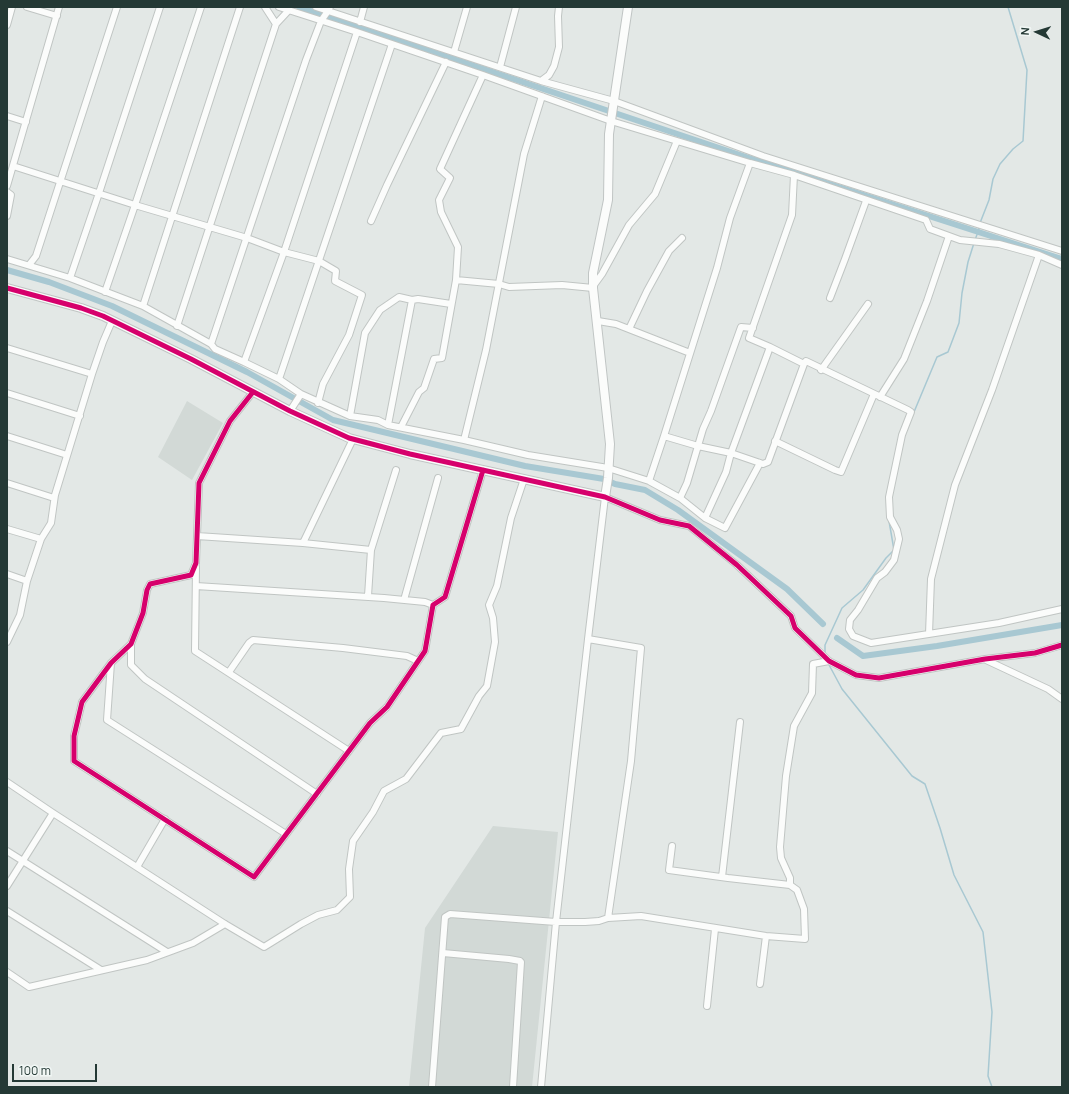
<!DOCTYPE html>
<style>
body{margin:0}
#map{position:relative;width:1069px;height:1094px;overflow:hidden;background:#e3e8e6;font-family:Manrope,sans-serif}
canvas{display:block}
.frame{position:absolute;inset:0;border:8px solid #243935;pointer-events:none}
.north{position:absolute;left:1017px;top:12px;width:40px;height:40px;-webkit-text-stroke:3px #f1f7f5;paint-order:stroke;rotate:274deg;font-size:11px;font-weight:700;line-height:16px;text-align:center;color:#243935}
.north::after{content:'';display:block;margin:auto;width:14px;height:18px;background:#243935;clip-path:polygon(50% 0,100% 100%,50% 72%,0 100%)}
.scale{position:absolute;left:12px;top:1064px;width:85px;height:18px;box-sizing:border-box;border:2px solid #243935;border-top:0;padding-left:5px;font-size:12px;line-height:14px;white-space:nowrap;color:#243935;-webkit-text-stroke:3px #f1f7f5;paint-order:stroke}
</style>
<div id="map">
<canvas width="1069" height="1094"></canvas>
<div class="frame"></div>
<div class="north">N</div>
<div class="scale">100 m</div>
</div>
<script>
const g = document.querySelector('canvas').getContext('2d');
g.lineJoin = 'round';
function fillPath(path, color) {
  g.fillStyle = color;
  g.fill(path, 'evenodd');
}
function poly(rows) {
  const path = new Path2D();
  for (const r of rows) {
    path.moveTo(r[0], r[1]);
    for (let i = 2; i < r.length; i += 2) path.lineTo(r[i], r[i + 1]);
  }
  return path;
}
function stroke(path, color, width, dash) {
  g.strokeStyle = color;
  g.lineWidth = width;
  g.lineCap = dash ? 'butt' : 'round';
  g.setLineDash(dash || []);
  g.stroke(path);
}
const built = poly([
 [187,401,223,423,192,480,158,457],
 [493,826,558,832,532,1087,409,1087,425,928]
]);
const stream = poly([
 [980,223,989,200,993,179,1000,164,1013,149,1023,141,1027,70,1008,7],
 [975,240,979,229,978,226],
 [914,412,937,357,948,352,959,323,962,293,968,262,974,243],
 [825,655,825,645,842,608,863,590,886,558,894,550,889,521],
 [828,663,842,689,912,776,925,784,940,828,954,875,983,932,992,1012,988,1076,992,1087]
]);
const canal = poly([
 [299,7,743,156,1062,259],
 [7,270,49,282,112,306,247,372,333,420,525,466,604,479,615,484,645,490,678,510,787,589,823,624],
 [837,638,863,656,937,646,1062,625]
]);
const street = poly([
 [27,7,57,16],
 [265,7,276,24,289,10],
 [279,7,357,32,483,75,611,121,750,163,794,175,926,220,930,229,960,240,999,244,1039,255,1062,265],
 [316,7,541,81,614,101,763,156,1062,251],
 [360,22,364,7],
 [7,25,12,7],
 [454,52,467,7],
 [500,67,516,7],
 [541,81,549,75,554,66,559,47,558,16,559,7],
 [7,116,26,122],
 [750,163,730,218,717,268,664,436,698,446,731,453,763,464,768,462,804,364],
 [13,166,135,205,247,238,284,252,319,261,336,271,335,281,362,295,349,335,323,384,318,403],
 [794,175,792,215,749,338,770,347,804,364,806,361,908,410,911,412,902,435,889,497,890,517,897,530,899,539,894,560,885,572,877,578,858,610,850,620,849,629,853,636,871,643,999,623,1062,609],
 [7,186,59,7],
 [7,192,11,195,7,216],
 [371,221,387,185,446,62],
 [7,259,70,278,143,306,211,344,215,349,244,362,279,379,301,394,350,416,378,420,388,425,464,440,528,455,608,468,649,481,680,498,705,518,725,528,760,463],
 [29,265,36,256,117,7],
 [70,278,99,193,160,7],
 [456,280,499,284,509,287,562,285,593,288],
 [594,285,602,274,629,225,655,194,677,141],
 [105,292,135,205,201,7],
 [830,298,845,259,866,201],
 [143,306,240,7],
 [598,321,616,324,690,353],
 [177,326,276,24],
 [629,329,647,291,669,251,682,238],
 [211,344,306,60,321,21,328,11,330,7],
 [7,348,92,374],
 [244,362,284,252,357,32],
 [821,370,868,304],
 [279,379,392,44],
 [253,392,230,421,199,483,196,563,191,575,150,584,147,590,143,613,131,644,111,663,82,702,74,736,74,761,254,877,370,723,387,707,425,651,433,605,445,597,483,470],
 [7,393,80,416],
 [880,397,904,359,927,301,949,236],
 [290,411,301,394],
 [350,416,365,333,380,310,399,297,412,300],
 [388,425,412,300,418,299,451,304],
 [401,427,419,392,424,388,434,359,442,358,456,280,458,247,441,212,439,200,450,178,440,169,483,75],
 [7,436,67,455],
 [353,439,303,543,371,550,368,596],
 [464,440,486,350,524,154,542,96],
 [775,441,835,470,841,472,874,394],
 [649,481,664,436],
 [7,483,54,498],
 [680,498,687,483,703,429,711,411,741,327,753,328],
 [705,518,726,472,731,453,770,347],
 [7,529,41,539],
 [197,536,303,543],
 [371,550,396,470],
 [196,567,195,651,349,751],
 [7,574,27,581],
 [196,586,384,598,425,602,433,605],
 [404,600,438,478],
 [929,634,931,579,955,485,992,390,1039,255],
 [588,639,641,648,631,761,608,918],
 [7,642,20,615,27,581,41,539,51,523,55,495,92,374,103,342,112,321],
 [131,644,131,665,145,679,317,794],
 [986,660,1048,689,1062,699],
 [111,663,107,720,286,834],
 [229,672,249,643,253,640,343,648,407,656,418,661],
 [7,782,53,813,225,924,264,947,301,924,318,915,337,910,350,897,349,869,353,841,373,812,384,791,406,779,441,733,461,729,479,696,487,686,495,642,493,618,489,605,497,586,511,518,524,479],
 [7,851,167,952],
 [137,867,165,819],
 [722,877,740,722],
 [790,885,790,878,781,858,780,847,786,776,794,726,812,693,813,664,829,661],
 [7,886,53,813],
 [7,911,101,970],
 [443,953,509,959,520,961,521,962,513,1087],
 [7,972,29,987,147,960,193,943,225,924],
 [760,984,766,936],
 [707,1006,715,929],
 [432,1087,445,917,450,914,556,922,585,922,599,921,608,918,641,916,766,936,805,939,804,909,797,890,790,885,728,878,669,870,672,846],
 [541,1087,556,922,588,639,605,497,660,520,689,526,737,565,791,616,795,628,829,661,856,675,879,678,985,659,1035,653,1062,645]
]);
const secondary = poly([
 [7,288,81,308,103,316,191,359,290,411,349,438,410,454,605,497,608,478,610,444,593,288,593,273,608,200,609,134,628,7]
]);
const cycleway = poly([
 [7,288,81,308,103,316,191,359,290,411,349,438,410,454,605,497,660,520,689,526,737,565,791,616,795,628,829,661,856,675,879,678,985,659,1035,653,1062,645],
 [253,392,230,421,199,483,196,563,191,575,150,584,147,590,143,613,131,644,111,663,82,702,74,736,74,761,254,877,370,723,387,707,425,651,433,605,445,597,483,470]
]);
fillPath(built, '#d2d9d6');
stroke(stream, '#a8c8d2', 1.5);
stroke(canal, '#a8c8d2', 6);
stroke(street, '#c0c5c3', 8);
stroke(secondary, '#c0c5c4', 10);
stroke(street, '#fbfcfb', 6);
stroke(secondary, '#fbfcfb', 8);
stroke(cycleway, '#d6006c', 5);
</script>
